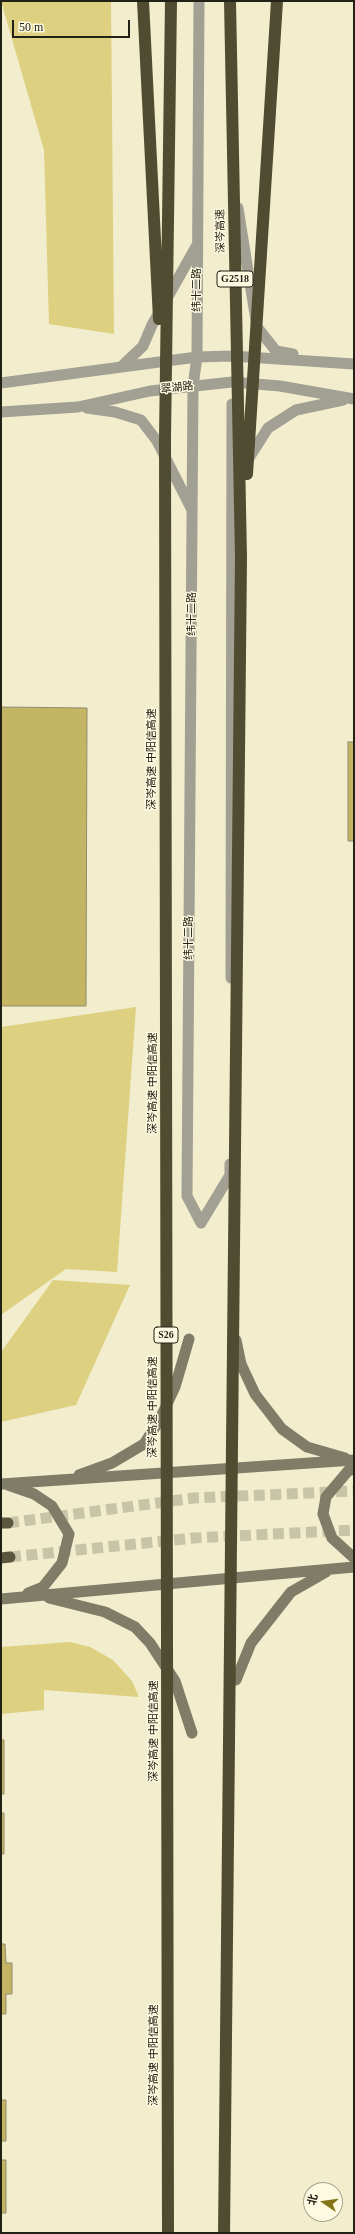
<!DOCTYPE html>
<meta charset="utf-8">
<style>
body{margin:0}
#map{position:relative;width:355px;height:2234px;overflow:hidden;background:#f2edcd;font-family:"Times New Roman","Noto Sans SC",serif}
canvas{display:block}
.frame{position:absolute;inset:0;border:2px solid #222115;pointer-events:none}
.north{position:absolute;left:303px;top:2182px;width:40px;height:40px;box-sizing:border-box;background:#fefae1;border:1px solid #a6a38f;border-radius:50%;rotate:283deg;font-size:11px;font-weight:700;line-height:16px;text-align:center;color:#222115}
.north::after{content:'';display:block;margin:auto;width:14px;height:18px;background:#837417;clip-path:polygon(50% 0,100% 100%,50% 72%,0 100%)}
.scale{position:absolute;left:12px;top:20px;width:118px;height:18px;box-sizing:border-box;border:2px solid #222115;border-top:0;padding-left:5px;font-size:12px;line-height:14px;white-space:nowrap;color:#222115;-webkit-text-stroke:3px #fefae1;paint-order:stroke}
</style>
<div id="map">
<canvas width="355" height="2234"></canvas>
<div class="frame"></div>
<div class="north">北</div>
<div class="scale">50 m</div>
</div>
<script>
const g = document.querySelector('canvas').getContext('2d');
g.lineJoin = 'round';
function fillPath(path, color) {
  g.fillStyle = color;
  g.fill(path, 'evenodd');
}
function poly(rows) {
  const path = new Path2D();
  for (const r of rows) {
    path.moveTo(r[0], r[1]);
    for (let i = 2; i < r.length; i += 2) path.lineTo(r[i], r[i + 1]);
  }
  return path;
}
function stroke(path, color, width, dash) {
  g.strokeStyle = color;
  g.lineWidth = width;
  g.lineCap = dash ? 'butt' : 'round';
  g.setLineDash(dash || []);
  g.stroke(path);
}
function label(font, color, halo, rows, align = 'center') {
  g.font = font + ' "Times New Roman","Noto Sans SC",serif';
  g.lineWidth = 3;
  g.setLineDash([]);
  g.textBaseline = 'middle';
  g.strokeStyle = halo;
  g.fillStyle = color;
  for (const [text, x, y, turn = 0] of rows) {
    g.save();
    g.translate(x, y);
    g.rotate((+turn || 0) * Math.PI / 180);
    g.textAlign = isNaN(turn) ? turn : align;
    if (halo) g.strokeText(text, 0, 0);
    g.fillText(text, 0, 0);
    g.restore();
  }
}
const green = poly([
 [1,1,111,1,114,334,49,324,44,150],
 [136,1007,117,1272,66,1269,1,1315,1,1027],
 [53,1280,130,1285,76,1405,1,1422,1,1352],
 [70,1642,90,1647,113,1660,132,1681,139,1697,44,1690,44,1710,1,1714,1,1647]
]);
const building = poly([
 [1,707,87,708,86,1006,1,1006,1,707],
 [348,742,354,742,354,841,348,841,348,742],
 [1,1740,4,1740,4,1794,1,1794,1,1740],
 [1,1813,4,1813,4,1854,1,1854,1,1813],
 [1,1944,5,1944,6,1963,12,1963,12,1994,6,1994,6,2014,1,2014,1,1944],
 [1,2100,6,2100,6,2141,1,2141,1,2100],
 [1,2160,6,2160,6,2213,1,2213,1,2160]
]);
const trunkTunnel = poly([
 [8,1523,194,1498,354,1491],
 [10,1557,194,1538,354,1530]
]);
const tertiary = poly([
 [199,1,197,357,193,386,187,1196,201,1223],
 [238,208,257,327,276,351,293,354],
 [121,367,143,346,152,325,197,245],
 [1,383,197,357,232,356,354,364],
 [87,408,115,412,141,420,157,441,191,508],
 [1,412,78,407,150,391,232,382,280,386,354,399],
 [247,461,268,428,296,410,343,400],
 [231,978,232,404],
 [201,1223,230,1175,230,1164]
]);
const secondary = poly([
 [236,1340,241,1364,255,1394,282,1429,307,1447,345,1458],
 [354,1469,348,1471,326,1497,323,1514,332,1538,354,1558],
 [79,1475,112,1463,144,1444,159,1421,175,1387,189,1339],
 [1,1484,354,1460],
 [8,1485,34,1494,52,1506,69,1534,62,1563,43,1587,28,1593],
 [49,1598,105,1612,135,1627,150,1643,175,1681,192,1733],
 [1,1599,354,1567],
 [236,1680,251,1643,291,1592,326,1572]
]);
const trunk = poly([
 [1,1523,8,1523],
 [1,1558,10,1557]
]);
const motorway = poly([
 [143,1,159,319],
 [247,474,277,1],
 [168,2233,165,438,171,1],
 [224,2233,241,557,230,1]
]);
const shields = [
 [235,279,36],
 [166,1335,24]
];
const shieldNames = [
 ["G2518",235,279],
 ["S26",166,1335]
];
const streetNames = [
 ["深岑高速",221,231,-91],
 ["纬十二路",197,290,-90],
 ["翠湖路",177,388,-6],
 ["纬十二路",192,614,-90],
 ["深岑高速 中阳信高速",152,759,-90],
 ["纬十二路",189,938,-90],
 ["深岑高速 中阳信高速",153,1083,-90],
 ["深岑高速 中阳信高速",153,1407,-90],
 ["深岑高速 中阳信高速",154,1731,-90],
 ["深岑高速 中阳信高速",154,2055,-90]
];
fillPath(green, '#ddd081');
fillPath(building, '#c3b563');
stroke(building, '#908b6e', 1);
stroke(trunkTunnel, '#c8c4a8', 11, [11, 5.5]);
stroke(tertiary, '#a2a093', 11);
stroke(secondary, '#7f7c68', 11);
stroke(trunk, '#5b573e', 11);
stroke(motorway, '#504c31', 12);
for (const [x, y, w] of shields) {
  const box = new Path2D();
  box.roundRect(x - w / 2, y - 8, w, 16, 3);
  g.fillStyle = '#fefae1';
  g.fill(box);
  stroke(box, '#222115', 1);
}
label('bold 10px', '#222115', null, shieldNames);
label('11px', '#222115', '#fefae1', streetNames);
</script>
